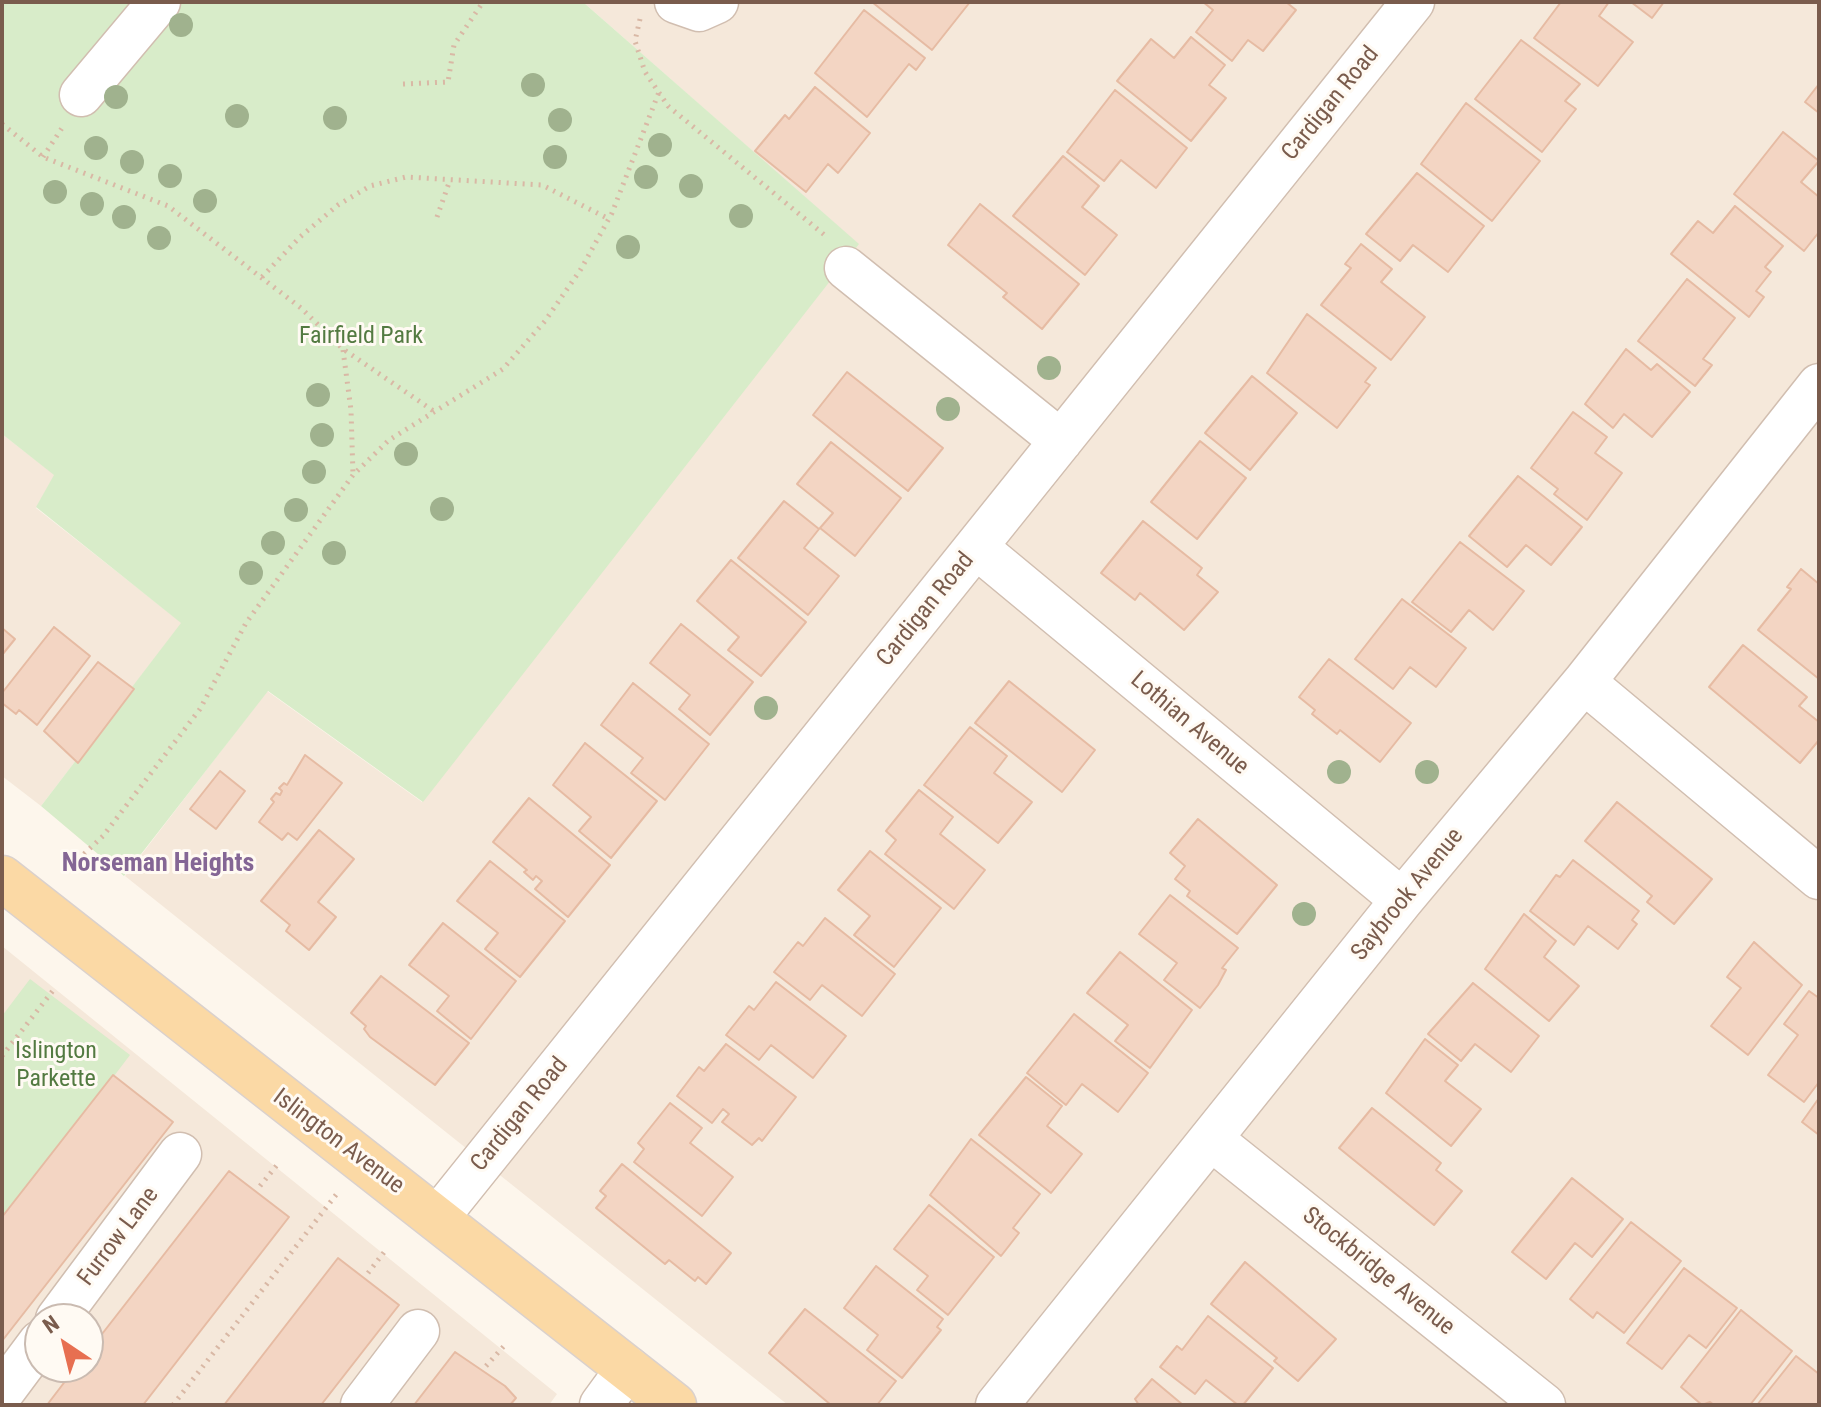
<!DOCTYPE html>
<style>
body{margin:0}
#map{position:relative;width:1821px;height:1407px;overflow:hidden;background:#fdf6ec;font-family:"Roboto Condensed",sans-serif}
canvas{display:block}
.frame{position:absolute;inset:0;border:4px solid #7a5c4d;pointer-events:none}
.north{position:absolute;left:24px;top:1303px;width:80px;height:80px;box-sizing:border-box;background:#fffaf3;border:2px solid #cabbb1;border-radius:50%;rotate:325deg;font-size:22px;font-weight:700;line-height:32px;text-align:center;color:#7a5c4d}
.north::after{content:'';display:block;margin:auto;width:28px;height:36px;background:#e76f51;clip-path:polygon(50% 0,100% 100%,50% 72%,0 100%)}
</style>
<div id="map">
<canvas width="1821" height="1407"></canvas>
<div class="frame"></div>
<div class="north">N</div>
</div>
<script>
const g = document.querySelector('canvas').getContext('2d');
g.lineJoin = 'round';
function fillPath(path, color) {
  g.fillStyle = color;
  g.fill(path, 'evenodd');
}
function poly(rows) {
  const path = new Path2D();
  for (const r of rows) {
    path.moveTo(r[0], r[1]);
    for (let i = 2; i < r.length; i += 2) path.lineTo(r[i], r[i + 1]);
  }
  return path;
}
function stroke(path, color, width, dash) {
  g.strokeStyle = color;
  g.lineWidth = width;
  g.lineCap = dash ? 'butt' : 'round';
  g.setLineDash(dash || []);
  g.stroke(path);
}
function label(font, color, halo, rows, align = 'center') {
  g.font = font + ' "Roboto Condensed",sans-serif';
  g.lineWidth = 6;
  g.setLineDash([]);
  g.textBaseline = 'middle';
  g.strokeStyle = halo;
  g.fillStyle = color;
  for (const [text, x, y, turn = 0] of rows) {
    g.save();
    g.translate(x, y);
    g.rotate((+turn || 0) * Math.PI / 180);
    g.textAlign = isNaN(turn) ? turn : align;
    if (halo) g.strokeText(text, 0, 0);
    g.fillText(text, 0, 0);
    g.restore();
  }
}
const residential = poly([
 [583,2,1819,2,1819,1405,788,1405,125,876,267,691,422,802,858,244],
 [2,434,55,475,36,508,182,623,41,806,2,776],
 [2,946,557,1394,549,1405,2,1405],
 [40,1319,88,1319,88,1367,40,1367]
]);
const green = poly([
 [2,2,583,2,859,244,423,802,268,691,124,876,41,806,181,623,36,507,54,475,2,434],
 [30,979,130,1055,2,1223,2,1016]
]);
const building = poly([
 [872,2,970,2,932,50,872,2],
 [1203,2,1286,2,1296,10,1263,51,1248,40,1232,61,1196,32,1213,10,1203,2],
 [1561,2,1609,2,1599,16,1633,42,1598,86,1534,38,1561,2],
 [1631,2,1664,2,1652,18,1631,2],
 [864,10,925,58,916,70,909,64,867,117,815,73,864,10],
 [1191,37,1225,65,1209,85,1226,98,1191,141,1117,81,1151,39,1174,58,1191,37],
 [1521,40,1580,84,1565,101,1576,109,1542,152,1475,99,1521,40],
 [1819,84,1819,113,1805,102,1819,84],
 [815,87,870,133,838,173,828,164,806,192,755,151,785,115,789,119,815,87],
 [1115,90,1187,148,1156,188,1121,160,1104,181,1067,152,1115,90],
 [1466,103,1540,161,1492,221,1421,164,1466,103],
 [1783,132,1819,161,1801,182,1819,197,1819,232,1804,251,1734,194,1783,132],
 [1063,156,1099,186,1082,207,1117,235,1085,275,1013,216,1063,156],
 [1417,173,1484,226,1448,272,1413,245,1400,261,1366,234,1417,173],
 [980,204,1079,284,1042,329,1003,297,1007,293,948,245,980,204],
 [1735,206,1783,246,1765,267,1771,272,1756,291,1764,297,1749,317,1671,254,1698,221,1713,233,1735,206],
 [1361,244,1392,269,1381,282,1425,317,1391,360,1321,305,1351,268,1345,264,1361,244],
 [1687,279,1735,318,1703,359,1712,365,1695,386,1638,341,1687,279],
 [1307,314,1376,368,1365,382,1370,385,1337,428,1267,373,1307,314],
 [1626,349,1651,370,1657,364,1690,392,1652,437,1624,414,1613,428,1585,404,1626,349],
 [847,372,943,448,908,491,813,415,847,372],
 [1252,376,1297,413,1250,470,1205,433,1252,376],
 [1573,412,1607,437,1595,453,1622,473,1587,520,1554,494,1558,489,1531,468,1573,412],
 [1200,441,1246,478,1197,539,1151,502,1200,441],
 [831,442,901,498,855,556,820,528,833,513,797,484,831,442],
 [1518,476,1582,527,1551,565,1526,545,1507,567,1469,536,1518,476],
 [784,501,819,529,804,548,839,576,808,615,738,558,784,501],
 [1143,521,1202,568,1197,575,1218,592,1184,630,1140,593,1135,600,1101,573,1143,521],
 [1460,542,1524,591,1493,630,1469,610,1451,632,1412,602,1460,542],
 [731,560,806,622,761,676,728,650,739,637,697,601,731,560],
 [1801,569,1819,584,1819,679,1758,630,1791,589,1787,587,1801,569],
 [1402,599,1466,648,1436,687,1410,667,1393,689,1355,659,1402,599],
 [681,624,753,682,710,735,679,709,690,695,650,663,681,624],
 [54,627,90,656,37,725,19,710,16,714,2,703,2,693,54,627],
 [2,628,15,639,2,655,2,628],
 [1743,645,1807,697,1799,706,1819,722,1819,740,1800,763,1709,687,1743,645],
 [1329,659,1411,723,1380,762,1340,730,1337,734,1312,714,1315,710,1299,697,1329,659],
 [98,662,134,689,78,763,44,731,98,662],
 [1009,681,1095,750,1062,792,975,723,1009,681],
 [633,683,709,744,665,800,631,773,643,758,601,725,633,683],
 [970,727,1007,756,994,773,1032,802,998,843,924,785,970,727],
 [585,743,657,801,611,858,579,831,591,817,553,785,585,743],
 [305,755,342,783,297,840,288,833,282,840,259,822,274,802,271,799,276,793,280,795,282,791,279,788,284,783,287,785,305,755],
 [220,771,245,791,216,829,190,809,220,771],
 [919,790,953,817,940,834,985,870,954,909,885,854,896,840,886,831,919,790],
 [529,798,610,865,568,917,535,889,542,881,536,876,533,880,524,872,527,870,493,842,529,798],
 [1617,802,1712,879,1674,924,1647,902,1652,896,1585,841,1617,802],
 [1198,819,1277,885,1237,934,1187,896,1190,891,1175,879,1185,866,1170,853,1198,819],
 [319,830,354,859,318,902,336,917,309,950,286,931,290,925,261,901,319,830],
 [870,851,941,908,894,967,854,935,870,916,838,890,870,851],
 [1573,860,1639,911,1632,920,1637,924,1618,949,1588,926,1574,945,1530,911,1556,875,1560,877,1573,860],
 [490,861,565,921,520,977,485,949,498,933,457,901,490,861],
 [1170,895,1238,948,1222,968,1226,970,1218,985,1200,1008,1164,980,1177,963,1139,934,1170,895],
 [1524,914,1556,941,1544,957,1579,986,1549,1021,1485,969,1524,914],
 [825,918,895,974,862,1016,822,985,810,1000,774,972,798,942,803,946,825,918],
 [443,923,516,981,471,1039,437,1011,449,996,409,965,443,923],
 [1754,942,1802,985,1748,1055,1711,1026,1741,988,1727,977,1754,942],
 [1120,952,1192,1010,1150,1068,1115,1041,1128,1025,1087,993,1120,952],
 [381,976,469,1043,435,1085,370,1037,364,1029,366,1026,351,1013,381,976],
 [776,982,846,1036,813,1078,771,1045,759,1060,726,1035,749,1006,754,1010,776,982],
 [1473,983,1539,1036,1511,1072,1475,1044,1461,1061,1428,1034,1473,983],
 [1809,991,1819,998,1819,1082,1804,1102,1768,1075,1798,1035,1784,1024,1809,991],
 [1074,1014,1148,1073,1118,1112,1082,1084,1066,1105,1027,1073,1074,1014],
 [1425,1039,1458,1065,1445,1081,1481,1109,1451,1146,1386,1093,1425,1039],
 [726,1044,796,1097,762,1141,759,1138,752,1145,722,1122,729,1114,723,1109,712,1123,677,1096,699,1067,704,1071,726,1044],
 [113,1075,173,1122,2,1341,2,1217,113,1075],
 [1026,1077,1062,1106,1047,1126,1082,1154,1051,1193,979,1135,1026,1077],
 [1819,1098,1819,1135,1802,1122,1819,1098],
 [670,1103,702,1128,690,1143,733,1177,702,1216,634,1162,644,1149,638,1143,670,1103],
 [1372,1108,1441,1163,1436,1170,1462,1191,1434,1225,1339,1148,1372,1108],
 [971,1139,1040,1194,1013,1228,1019,1233,1001,1256,930,1195,971,1139],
 [622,1164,731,1253,706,1284,698,1277,695,1281,669,1260,665,1264,596,1208,606,1196,600,1191,622,1164],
 [229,1171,289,1217,143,1405,47,1405,76,1367,88,1367,88,1352,229,1171],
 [1572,1178,1623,1219,1592,1257,1575,1243,1546,1279,1512,1252,1572,1178],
 [929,1205,994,1257,948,1315,917,1290,928,1276,894,1249,929,1205],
 [1631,1222,1681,1261,1624,1333,1597,1312,1593,1318,1570,1299,1631,1222],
 [338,1258,399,1305,321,1405,224,1405,338,1258],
 [1245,1262,1336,1339,1298,1381,1274,1361,1277,1358,1211,1304,1245,1262],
 [876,1266,943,1319,937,1327,941,1330,902,1378,867,1350,878,1335,844,1308,876,1266],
 [1684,1268,1737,1308,1706,1348,1689,1335,1662,1369,1627,1343,1684,1268],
 [805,1309,896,1381,877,1405,831,1405,769,1353,805,1309],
 [1741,1310,1792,1351,1750,1405,1714,1405,1710,1402,1702,1405,1681,1387,1741,1310],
 [1208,1316,1273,1368,1243,1405,1238,1405,1206,1380,1195,1394,1160,1367,1177,1346,1182,1350,1208,1316],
 [455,1352,505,1386,516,1398,510,1405,414,1405,455,1352],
 [1796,1356,1819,1374,1819,1405,1757,1405,1796,1356],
 [1152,1379,1183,1405,1139,1405,1135,1399,1152,1379]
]);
const path = poly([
 [640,19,635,41,645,72,668,106,827,237],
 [403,84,448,82,454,45,483,2],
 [2,124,43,157,168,206,301,308,343,349,435,412],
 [43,157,62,128],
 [437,217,450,180],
 [262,277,300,237,338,205,370,186,406,177,542,185,609,219],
 [343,350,351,410,353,475],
 [84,854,103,836,200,709,246,623,353,475,389,440,503,369,545,321,581,269,612,213,659,92],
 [2,1056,55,988],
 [260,1186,277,1165],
 [368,1273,385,1251],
 [486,1366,504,1346],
 [173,1405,339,1191]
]);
const minor = poly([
 [676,2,699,10,717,2],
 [81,95,159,2],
 [846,268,1061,441],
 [976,547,1402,900],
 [1584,682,1819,878],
 [1211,1139,1544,1405],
 [438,1217,1413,2],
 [57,1319,180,1154],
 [2,1393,40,1342],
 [362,1405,418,1331],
 [601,1405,628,1368],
 [997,1405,1402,900,1584,682,1819,385]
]);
const major = poly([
 [2,878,674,1405]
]);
const trees = [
 [181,25],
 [533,85],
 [116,97],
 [237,116],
 [335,118],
 [560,120],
 [660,145],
 [96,148],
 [555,157],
 [132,162],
 [170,176],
 [646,177],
 [691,186],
 [55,192],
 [205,201],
 [92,204],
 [741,216],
 [124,217],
 [159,238],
 [628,247],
 [1049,368],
 [318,395],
 [948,409],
 [322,435],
 [406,454],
 [314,472],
 [442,509],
 [296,510],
 [273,543],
 [334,553],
 [251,573],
 [766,708],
 [1339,772],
 [1427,772],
 [1304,914]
];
const streetNames = [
 ["Cardigan Road",1331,104,-51],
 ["Cardigan Road",926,610,-51],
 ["Lothian Avenue",1189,724,40],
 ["Saybrook Avenue",1408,895,-51],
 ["Cardigan Road",520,1115,-51],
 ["Islington Avenue",338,1142,37],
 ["Furrow Lane",119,1237,-53],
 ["Stockbridge Avenue",1378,1272,39]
];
const parkNames = [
 ["Fairfield Park",361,337],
 ["Islington",56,1052],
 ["Parkette",56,1080]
];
const neighbourhoodNames = [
 ["Norseman Heights",158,864]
];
fillPath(residential, '#f5e8da');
fillPath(green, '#d8ecc9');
fillPath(building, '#f3d5c3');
stroke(building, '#e6bba3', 2);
stroke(minor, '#d1beb0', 45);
stroke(major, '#dad1cd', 47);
stroke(path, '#d9b8a5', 5, [2, 6]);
stroke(minor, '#fff', 42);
stroke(major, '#fbd9a5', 44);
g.fillStyle = '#a0b28e';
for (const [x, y] of trees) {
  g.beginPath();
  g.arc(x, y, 12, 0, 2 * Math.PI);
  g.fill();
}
label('24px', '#7a5c4d', '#fffaf3', streetNames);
label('24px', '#537a41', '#fffaf3', parkNames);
label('bold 26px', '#846695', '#fffaf3', neighbourhoodNames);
</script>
